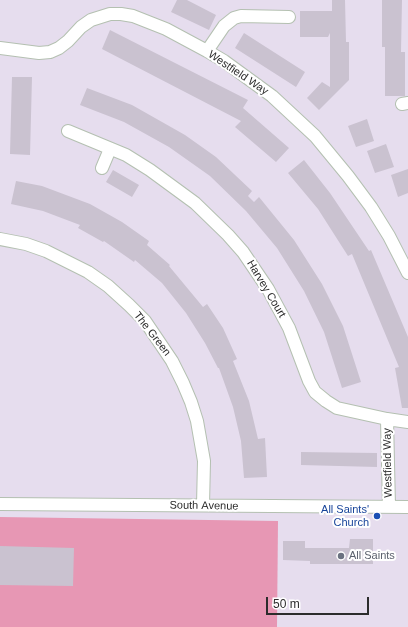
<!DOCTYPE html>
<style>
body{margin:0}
#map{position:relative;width:408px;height:627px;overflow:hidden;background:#e6ddee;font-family:Arial,sans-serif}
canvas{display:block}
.scale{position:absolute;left:266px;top:597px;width:103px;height:18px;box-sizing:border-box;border:2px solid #2c2c2c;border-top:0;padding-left:5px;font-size:12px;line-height:14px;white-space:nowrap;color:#2c2c2c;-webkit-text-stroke:3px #fff;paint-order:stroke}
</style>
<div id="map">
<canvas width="408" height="627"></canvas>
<div class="scale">50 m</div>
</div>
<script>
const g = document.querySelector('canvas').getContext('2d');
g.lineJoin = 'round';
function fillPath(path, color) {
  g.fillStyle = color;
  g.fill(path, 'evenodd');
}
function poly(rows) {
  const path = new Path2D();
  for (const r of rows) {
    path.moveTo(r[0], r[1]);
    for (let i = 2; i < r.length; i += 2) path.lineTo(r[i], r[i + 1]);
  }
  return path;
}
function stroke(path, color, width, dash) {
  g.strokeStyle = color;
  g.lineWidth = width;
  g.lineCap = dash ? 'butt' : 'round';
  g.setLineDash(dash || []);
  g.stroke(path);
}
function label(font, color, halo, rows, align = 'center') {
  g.font = font + ' Arial,sans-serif';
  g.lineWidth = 4;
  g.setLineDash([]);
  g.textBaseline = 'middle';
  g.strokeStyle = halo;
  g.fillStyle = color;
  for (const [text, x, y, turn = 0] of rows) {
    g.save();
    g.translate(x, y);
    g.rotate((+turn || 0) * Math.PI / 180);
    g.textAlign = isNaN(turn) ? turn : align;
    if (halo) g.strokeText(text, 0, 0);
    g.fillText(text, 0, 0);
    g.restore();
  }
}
const green = poly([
 [0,517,278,521,277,627,0,627]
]);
const building = poly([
 [177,0,187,0,216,15,209,30,171,12],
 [332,0,345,0,346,42,349,42,349,80,319,110,307,98,322,82,330,87,330,33,328,37,300,37,300,11,332,11],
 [382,0,402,0,401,52,405,52,405,96,385,96,385,47,382,47],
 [110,30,248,100,243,108,289,148,276,162,235,127,241,121,102,49],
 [244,33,305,72,296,87,235,48],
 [12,77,32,77,30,155,10,154],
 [87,88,132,105,185,135,216,157,252,191,248,196,254,202,259,197,294,240,322,284,343,326,361,382,342,388,324,332,304,291,277,248,246,211,210,176,169,147,124,122,80,105],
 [367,119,374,141,356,147,348,126],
 [386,144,394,167,375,173,367,151],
 [304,160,330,193,369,251,371,250,408,337,408,408,402,408,395,368,399,367,352,254,348,256,318,209,288,173],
 [408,169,408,193,398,197,391,175],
 [113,170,139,185,132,197,106,182],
 [16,181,42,186,90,204,122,222,149,241,147,245,170,265,169,266,203,307,207,304,223,328,237,359,233,361,249,401,258,439,265,438,267,477,244,478,241,441,233,407,219,368,218,368,205,343,186,313,162,283,135,260,134,262,104,241,103,242,78,228,80,225,43,211,11,204],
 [301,452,377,453,377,467,301,465],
 [350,539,373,539,373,564,310,564,310,561,283,560,283,541,305,541,305,548,349,548],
 [0,546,74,548,73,586,0,585]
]);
const minor = poly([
 [0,48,39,53,50,52,59,48,68,41,81,27,91,20,110,14,121,14,133,16,166,29,207,51,224,61,272,96,315,136,348,176,371,207,389,236,408,273],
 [207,51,224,26,234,18,241,16,289,17],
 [402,104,408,103],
 [68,131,126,155,150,170,195,203,228,235,243,252,268,289,289,328,309,381,315,392,326,401,337,408,387,419,408,422],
 [102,168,110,149],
 [0,239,26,244,46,251,88,272,108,286,129,305,145,321,172,361,183,383,191,402,197,421,204,461,203,505],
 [387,419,389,507],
 [0,504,408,507]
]);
const markers = [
 [377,516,4,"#1a4fb4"],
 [341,556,4,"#6b7280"]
];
const streetNames = [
 ["Westfield Way",238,73,34],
 ["Harvey Court",266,289,59],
 ["The Green",152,334,52],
 ["Westfield Way",388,463,-91],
 ["South Avenue",204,506,1]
];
const transitNames = [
 ["All Saints'",369,510],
 ["Church",369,523]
];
const worshipNames = [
 ["All Saints",349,556]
];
fillPath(green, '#e797b4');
fillPath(building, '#cac2d0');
stroke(minor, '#b4c0b1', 14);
stroke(minor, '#fff', 12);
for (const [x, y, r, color] of markers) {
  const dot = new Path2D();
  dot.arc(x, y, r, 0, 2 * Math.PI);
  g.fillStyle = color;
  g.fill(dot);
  stroke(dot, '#fff', 1.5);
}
label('11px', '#2c2c2c', '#fff', streetNames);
label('11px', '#164399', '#fff', transitNames, 'right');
label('11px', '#5b616d', '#fff', worshipNames, 'left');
</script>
